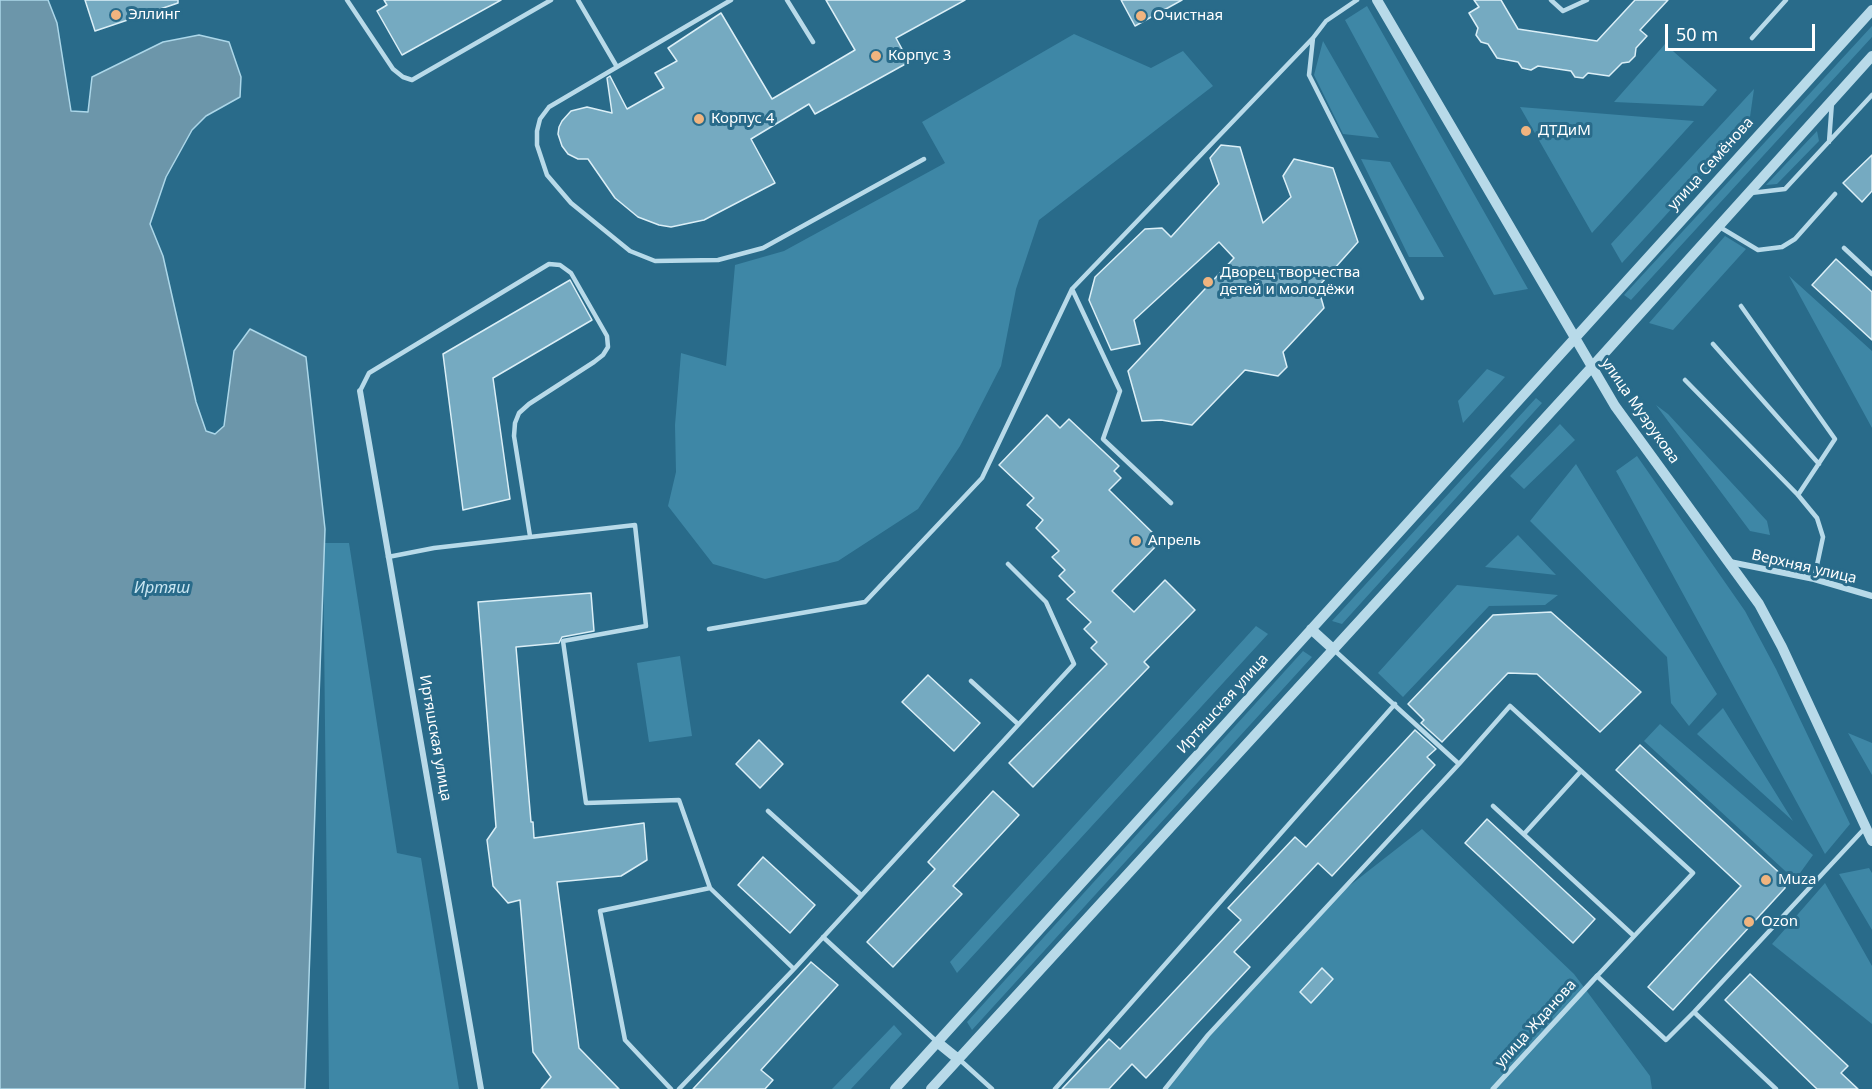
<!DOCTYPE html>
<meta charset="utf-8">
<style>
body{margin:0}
#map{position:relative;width:1872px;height:1089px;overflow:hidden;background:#296b8a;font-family:"Noto Sans",sans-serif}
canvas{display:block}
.scale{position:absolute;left:1665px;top:24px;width:150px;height:27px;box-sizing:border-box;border:3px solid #fff;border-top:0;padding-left:8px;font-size:18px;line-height:21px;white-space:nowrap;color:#fff;-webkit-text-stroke:4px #296b8a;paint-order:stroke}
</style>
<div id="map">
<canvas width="1872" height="1089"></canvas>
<div class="scale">50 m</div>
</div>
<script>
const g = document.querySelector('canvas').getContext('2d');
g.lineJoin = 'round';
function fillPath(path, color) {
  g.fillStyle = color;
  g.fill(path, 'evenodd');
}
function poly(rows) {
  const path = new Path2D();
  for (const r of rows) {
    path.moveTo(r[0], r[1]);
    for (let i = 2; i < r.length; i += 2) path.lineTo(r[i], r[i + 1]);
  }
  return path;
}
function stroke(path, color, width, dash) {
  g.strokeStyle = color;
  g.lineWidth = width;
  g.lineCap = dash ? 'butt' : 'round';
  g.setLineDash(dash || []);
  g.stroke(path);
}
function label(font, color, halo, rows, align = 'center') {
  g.font = font + ' "Noto Sans",sans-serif';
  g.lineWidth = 6;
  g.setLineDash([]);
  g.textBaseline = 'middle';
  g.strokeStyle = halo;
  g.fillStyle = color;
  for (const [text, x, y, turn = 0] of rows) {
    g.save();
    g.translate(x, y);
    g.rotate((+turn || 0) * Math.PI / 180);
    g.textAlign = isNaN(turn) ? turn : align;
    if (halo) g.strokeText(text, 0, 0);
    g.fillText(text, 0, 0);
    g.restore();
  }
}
const green = poly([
 [1367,6,1528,289,1494,295,1345,20],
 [1872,26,1872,37,1631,300,1624,295],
 [1074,34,1151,68,1183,51,1213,86,1039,220,1016,289,1001,366,960,446,918,509,838,561,765,579,713,564,668,506,676,472,675,425,681,353,726,366,735,265,784,251,945,163,922,122],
 [1323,41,1379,138,1343,134,1314,75],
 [1665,44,1717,90,1703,106,1614,102],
 [1754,89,1749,124,1622,263,1611,244],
 [1520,107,1694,121,1592,233],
 [1817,131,1819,141,1777,184,1766,185],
 [1361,159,1390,162,1444,257,1409,257],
 [1725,236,1746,249,1673,330,1649,323],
 [1789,276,1872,351,1872,428],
 [1487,369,1505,377,1463,423,1458,401],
 [1536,398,1542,403,1342,624,1332,621],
 [1656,405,1668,414,1767,521,1770,535,1750,531],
 [1560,424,1575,440,1524,489,1510,476],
 [1637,456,1745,611,1776,669,1850,824,1825,854,1616,471],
 [1576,464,1717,694,1689,726,1671,703,1667,657,1530,521],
 [1518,535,1556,575,1485,567],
 [323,543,349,543,397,853,421,858,459,1089,329,1089],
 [1457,585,1558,595,1545,605,1489,606,1403,697,1378,673],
 [1256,626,1268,634,957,973,950,962],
 [1303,651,1312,657,972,1030,967,1022],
 [680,656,692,736,649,742,637,663],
 [1723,708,1793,821,1697,734],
 [1660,724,1813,855,1795,880,1644,741],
 [1848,733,1872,743,1872,775],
 [1422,829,1574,974,1650,1076,1652,1089,1165,1089,1208,1035,1335,897],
 [1869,868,1872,873,1872,930,1839,874],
 [1825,883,1872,966,1872,1024,1772,944],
 [894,1025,902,1034,851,1089,832,1089]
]);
const water = poly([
 [0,0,48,0,57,23,71,111,88,112,92,77,163,42,199,35,229,42,241,77,240,97,206,116,192,130,166,177,150,224,163,256,196,402,206,431,215,434,224,426,234,351,250,329,306,357,325,529,305,1089,0,1089,0,0]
]);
const building = poly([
 [85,0,178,0,178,3,95,31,85,0],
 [384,0,501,0,402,55,377,11,387,5,384,0],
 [826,0,965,0,896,38,909,62,815,114,809,104,751,139,775,183,704,220,671,227,659,225,638,217,615,198,588,159,578,159,568,154,562,146,558,134,559,127,562,121,571,111,587,107,612,113,607,78,610,76,627,109,664,88,655,73,677,61,668,48,721,13,772,99,855,50,826,0],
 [1121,0,1182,0,1135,26,1121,0],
 [1474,0,1501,0,1518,29,1597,41,1635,0,1668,0,1640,30,1647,36,1636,48,1635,56,1629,62,1622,63,1609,76,1588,73,1583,78,1575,77,1571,71,1538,66,1531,70,1522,68,1518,62,1497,58,1488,44,1481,42,1476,35,1478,28,1469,13,1479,7,1474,0],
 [1221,145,1240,147,1263,223,1291,197,1283,176,1294,159,1333,168,1358,242,1318,287,1324,308,1283,352,1287,367,1278,376,1245,370,1192,425,1161,420,1142,421,1128,371,1234,258,1219,242,1134,320,1140,344,1111,350,1089,300,1095,277,1145,229,1162,228,1171,237,1219,184,1210,158,1221,145],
 [1872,155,1872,191,1862,202,1843,183,1872,155],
 [1836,259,1872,292,1872,340,1812,285,1836,259],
 [570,280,592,320,493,378,510,499,463,510,443,354,570,280],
 [1047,415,1060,428,1069,419,1119,466,1114,471,1121,478,1109,490,1161,541,1112,591,1134,612,1165,580,1195,610,1144,662,1149,667,1033,787,1009,763,1107,664,1091,648,1097,642,1084,629,1091,622,1067,599,1075,592,1059,576,1065,570,1052,557,1059,551,1036,528,1043,520,1027,505,1034,498,999,465,1047,415],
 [591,593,594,631,562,637,559,643,516,647,531,822,533,822,534,838,644,823,647,860,621,876,557,882,579,1048,619,1089,541,1089,551,1077,533,1052,520,900,508,903,493,886,487,840,496,827,478,602,591,593],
 [1551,612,1641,692,1600,732,1537,674,1508,673,1442,742,1421,723,1424,720,1408,704,1493,615,1551,612],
 [928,675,980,723,954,751,902,702,928,675],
 [1415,730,1436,749,1427,757,1435,765,1332,876,1318,863,1234,952,1250,967,1146,1078,1132,1064,1109,1089,1062,1089,1109,1039,1120,1049,1241,920,1228,908,1295,837,1306,847,1415,730],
 [759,740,783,764,760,788,736,764,759,740],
 [1640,745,1785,878,1785,888,1673,1010,1648,987,1741,886,1616,770,1640,745],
 [993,791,1019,815,953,886,962,894,893,967,867,942,935,869,928,862,993,791],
 [1487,819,1595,919,1573,943,1465,843,1487,819],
 [763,857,815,905,790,933,738,885,763,857],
 [811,962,838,985,761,1070,773,1080,765,1089,693,1089,811,962],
 [1322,968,1333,979,1311,1003,1300,992,1322,968],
 [1750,974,1848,1066,1841,1073,1858,1089,1817,1089,1725,1000,1750,974]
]);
const service = poly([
 [347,0,393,69,403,77,412,80,551,0],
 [578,0,617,67],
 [731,0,549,107,540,119,537,131,537,145,547,175,571,203,630,251,655,261,718,260,763,248,924,159],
 [787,0,813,42],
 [1551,0,1563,11,1587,0],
 [1313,38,1309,75,1422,298],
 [1752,38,1786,0],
 [1829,142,1832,102],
 [1751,193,1785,189,1872,95],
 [1718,226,1758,250,1782,247,1795,239,1835,194],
 [1844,248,1872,274],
 [1741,306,1835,439,1798,495],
 [1713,344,1819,464],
 [1685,380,1798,495,1817,518,1823,537,1814,579],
 [360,391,369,373,549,264,560,265,571,273,607,336,608,347,603,355,594,362,529,404,519,413,515,423,514,436,530,536],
 [1171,503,1103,439,1120,391,1072,289,1313,38,1326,21,1357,0],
 [388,557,434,548,635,525,646,626,563,641,586,803,679,800,710,888],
 [709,629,865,602,982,478,1072,289],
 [971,681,1018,724],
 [1459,764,1510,706,1693,873,1597,976,1666,1040,1694,1012,1865,828],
 [1493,806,1634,936],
 [768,811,860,894],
 [1524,834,1581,771],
 [823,937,936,1041],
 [1694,1012,1776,1089],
 [960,1060,992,1089],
 [671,1089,625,1040,600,911,710,888,794,969],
 [679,1089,794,969,1074,664,1046,602,1008,564],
 [1055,1089,1395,704],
 [1165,1089,1208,1035,1459,764,1333,649]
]);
const pedestrian = poly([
 [1493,1089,1597,976]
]);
const minor = poly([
 [360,391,481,1089],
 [1730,562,1814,579,1872,596]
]);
const tertiary = poly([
 [1377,0,1615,406,1759,604,1782,647,1872,841],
 [1311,629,1333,649],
 [937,1042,958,1059],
 [895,1089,1872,10],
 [931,1089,1591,368,1872,56]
]);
const markers = [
 [116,15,6,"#f0b47f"],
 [1141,16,6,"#f0b47f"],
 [876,56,6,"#f0b47f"],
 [699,119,6,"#f0b47f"],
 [1526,131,6,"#f0b47f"],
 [1208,282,6,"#f0b47f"],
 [1136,541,6,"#f0b47f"],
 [1766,880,6,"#f0b47f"],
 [1749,922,6,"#f0b47f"]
];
const poiNames = [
 ["Эллинг",128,15],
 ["Очистная",1153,16],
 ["Корпус 3",888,56],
 ["Корпус 4",711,119],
 ["ДТДиМ",1538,131],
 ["Дворец творчества",1220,273],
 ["детей и молодёжи",1220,290],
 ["Апрель",1148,541],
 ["Muza",1778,880],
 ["Ozon",1761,922]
];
const streetNames = [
 ["улица Семёнова",1711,164,-48],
 ["улица Музрукова",1640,411,55],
 ["Верхняя улица",1804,567,13],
 ["Иртяшская улица",1223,704,-48],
 ["Иртяшская улица",435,738,80],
 ["улица Жданова",1536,1024,-48]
];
const waterNames = [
 ["Иртяш",162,588]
];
fillPath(green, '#3e87a6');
fillPath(water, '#6c96aa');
stroke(water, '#acd7e9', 1.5);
fillPath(building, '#75aac1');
stroke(building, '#dbeff7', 1.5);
stroke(service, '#b8dae9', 4.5);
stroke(pedestrian, '#b8dae9', 5);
stroke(minor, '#b8dae9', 6);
stroke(tertiary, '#b8dae9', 10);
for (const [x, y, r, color] of markers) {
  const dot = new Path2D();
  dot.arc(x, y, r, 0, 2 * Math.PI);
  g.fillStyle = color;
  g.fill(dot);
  stroke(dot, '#296b8a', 2);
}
label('15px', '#fff', '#296b8a', poiNames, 'left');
label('15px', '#fff', '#296b8a', streetNames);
label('italic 16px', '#c9e6f2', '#296b8a', waterNames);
</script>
